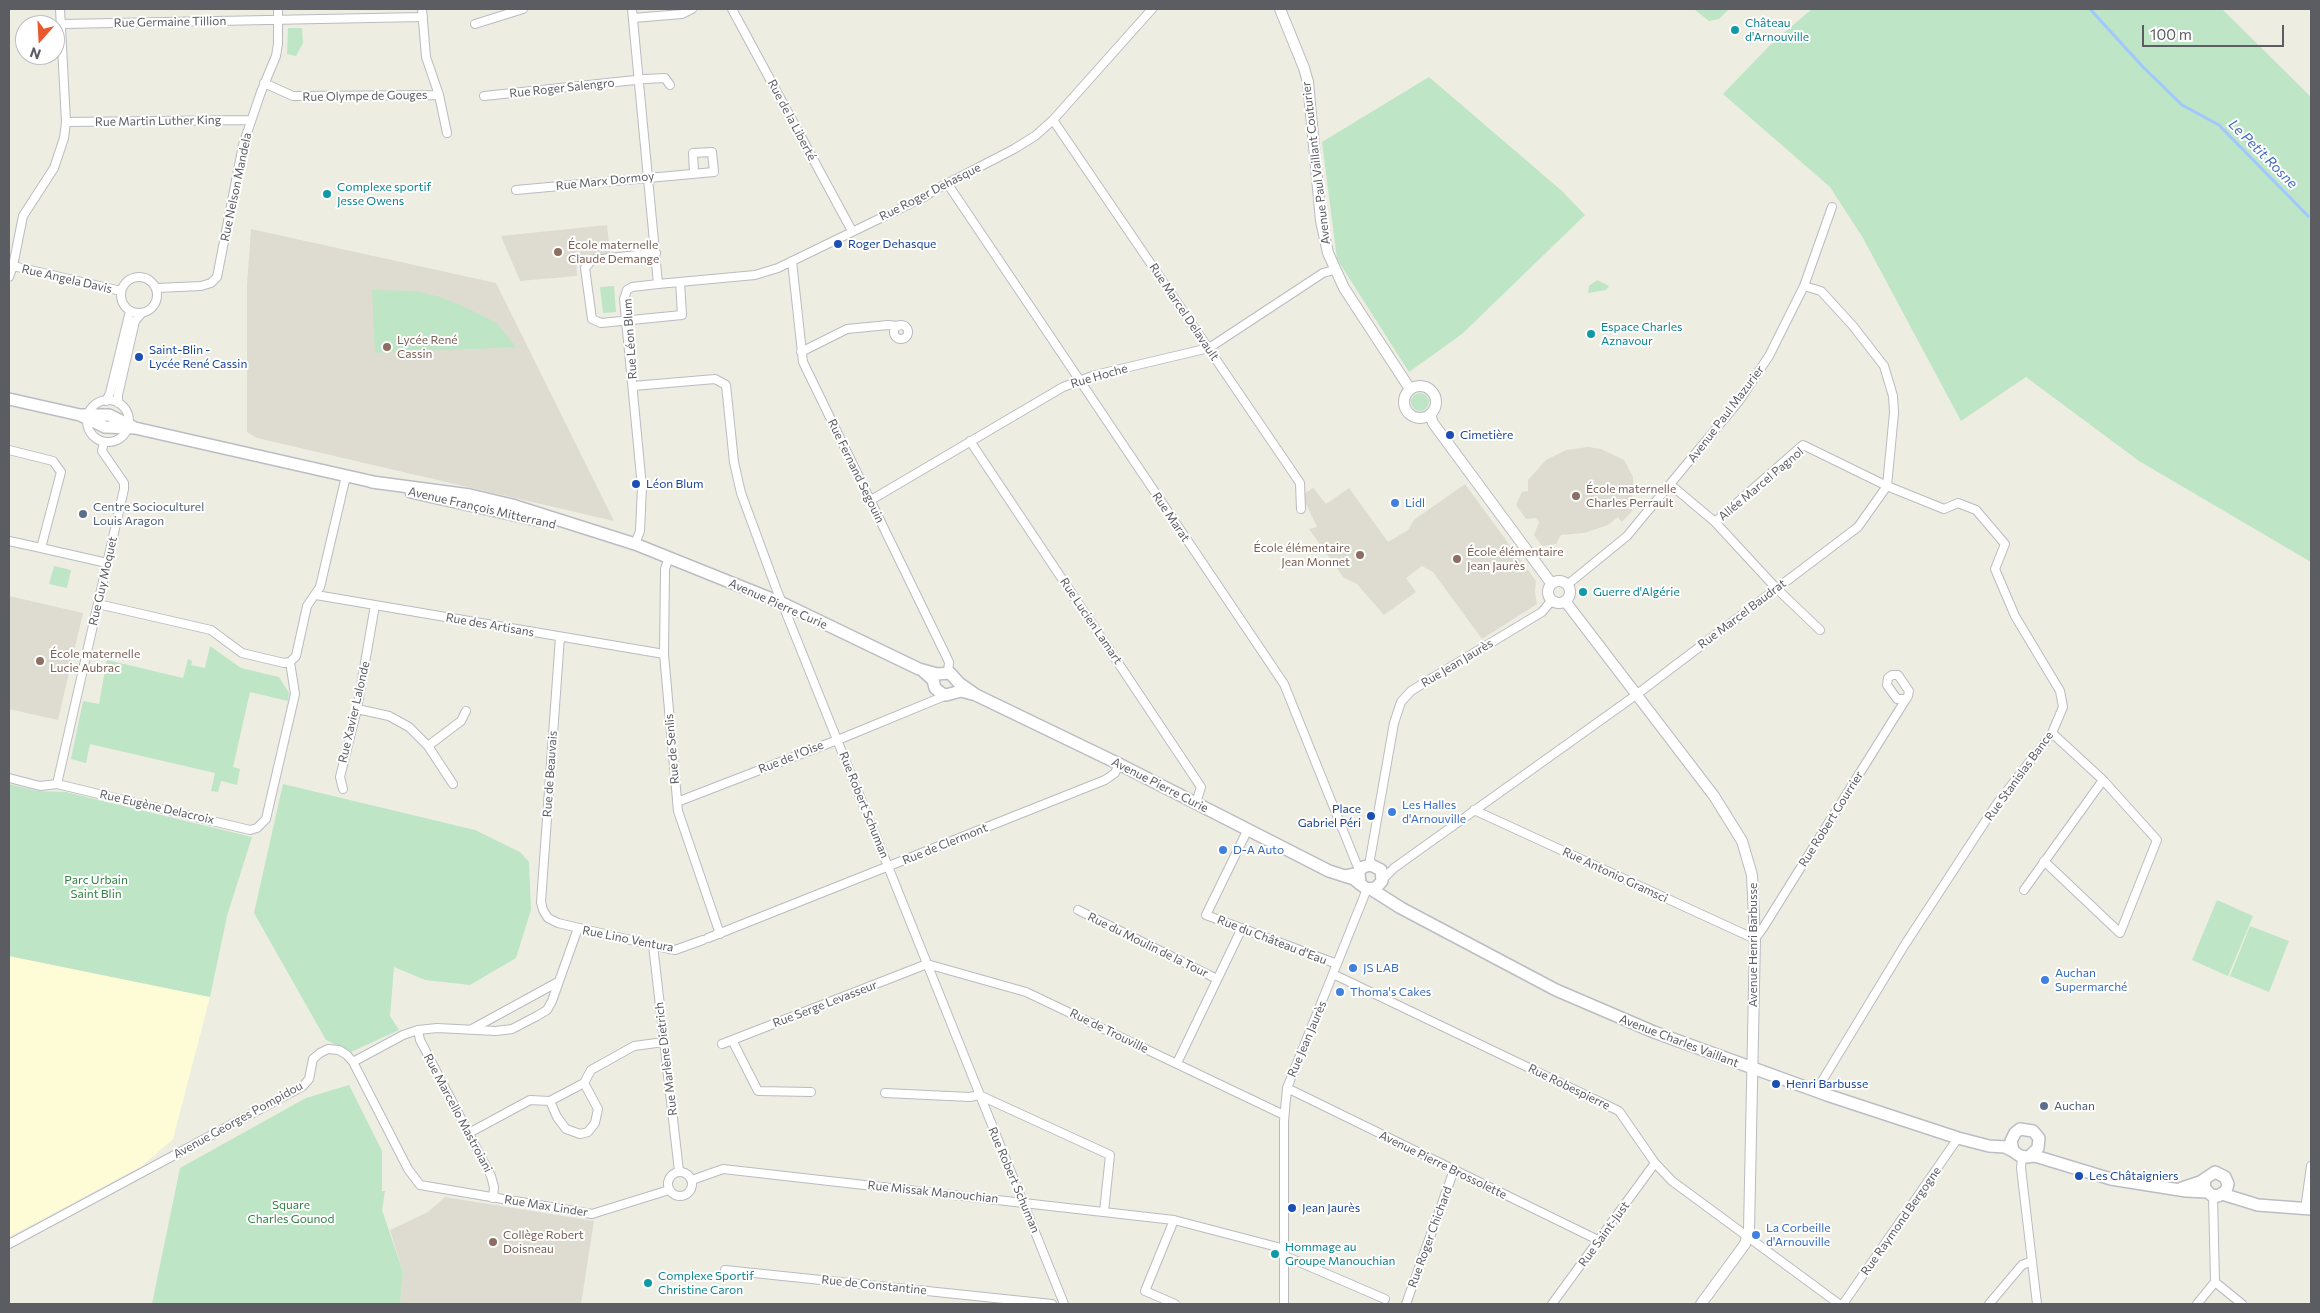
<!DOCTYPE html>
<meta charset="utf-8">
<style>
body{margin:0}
#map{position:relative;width:2320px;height:1313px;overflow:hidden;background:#eeede2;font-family:Commissioner,sans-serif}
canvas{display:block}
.frame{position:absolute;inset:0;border:10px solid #5b5d63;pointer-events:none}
.north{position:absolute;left:15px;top:15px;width:50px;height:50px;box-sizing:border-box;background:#fff;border:1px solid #bdbec1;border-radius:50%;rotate:199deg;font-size:14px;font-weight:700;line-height:20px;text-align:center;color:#5b5d63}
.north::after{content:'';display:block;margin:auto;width:18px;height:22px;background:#e9592d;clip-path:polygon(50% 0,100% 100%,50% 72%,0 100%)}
.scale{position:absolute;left:2142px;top:25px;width:142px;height:22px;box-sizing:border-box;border:2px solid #5b5d63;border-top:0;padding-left:6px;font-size:15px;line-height:18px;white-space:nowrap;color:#5b5d63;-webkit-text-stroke:4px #fff;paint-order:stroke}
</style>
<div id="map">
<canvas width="2320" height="1313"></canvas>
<div class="frame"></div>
<div class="north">N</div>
<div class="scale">100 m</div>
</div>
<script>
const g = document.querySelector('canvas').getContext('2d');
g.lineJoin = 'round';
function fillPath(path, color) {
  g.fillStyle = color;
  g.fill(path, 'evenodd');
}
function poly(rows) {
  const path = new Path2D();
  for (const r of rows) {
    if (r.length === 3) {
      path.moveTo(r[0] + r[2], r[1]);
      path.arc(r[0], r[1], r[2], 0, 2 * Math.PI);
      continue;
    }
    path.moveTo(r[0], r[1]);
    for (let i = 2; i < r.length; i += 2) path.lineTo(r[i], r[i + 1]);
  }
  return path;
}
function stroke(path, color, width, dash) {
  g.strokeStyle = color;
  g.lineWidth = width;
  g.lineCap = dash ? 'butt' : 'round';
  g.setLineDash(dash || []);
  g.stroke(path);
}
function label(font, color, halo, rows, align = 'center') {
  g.font = font + ' Commissioner,sans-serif';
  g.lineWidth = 4;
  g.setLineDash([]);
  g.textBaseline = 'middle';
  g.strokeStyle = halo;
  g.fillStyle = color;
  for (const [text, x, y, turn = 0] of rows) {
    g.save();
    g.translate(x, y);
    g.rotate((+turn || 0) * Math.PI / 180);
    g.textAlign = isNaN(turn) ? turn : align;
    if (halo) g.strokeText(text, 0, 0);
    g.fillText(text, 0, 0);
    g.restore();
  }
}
const commercial = poly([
 [9,956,210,997,173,1139,142,1166,9,1237]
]);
const education = poly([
 [607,225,610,254,576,258,577,276,520,281,501,236],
 [251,229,496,283,614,521,257,438,247,432,247,284],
 [1588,447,1601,449,1624,460,1633,477,1633,494,1627,506,1633,510,1622,522,1618,517,1608,525,1584,533,1561,535,1556,544,1542,546,1534,535,1539,522,1536,518,1526,519,1516,505,1522,492,1528,491,1528,480,1546,460,1566,450],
 [1465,484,1536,581,1535,592,1537,604,1482,639,1433,572,1422,566,1406,578,1416,592,1384,615,1357,584,1344,578,1309,529,1317,527,1302,495,1313,488,1326,504,1349,488,1388,542,1408,530,1414,520],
 [9,596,83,613,58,720,9,709],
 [445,1197,594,1221,581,1304,400,1304,403,1272,390,1230,428,1212]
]);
const green = poly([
 [1694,9,1729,9,1719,19,1709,21],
 [1812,9,2222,9,2311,97,2311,562,2139,461,2026,377,1961,421,1863,238,1830,187,1723,94,1772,43],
 [288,28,302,28,303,43,296,56,287,54],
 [1429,77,1562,191,1585,215,1462,334,1409,372,1337,259,1322,142],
 [1597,280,1609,286,1606,290,1588,293,1589,286],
 [614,286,616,312,603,313,600,287],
 [372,290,416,291,440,297,467,308,497,323,516,347,375,353],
 [1420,402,9],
 [54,566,71,570,67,588,49,584],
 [210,646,241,668,279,677,289,693,288,701,250,692,233,767,240,769,237,785,221,781,218,792,211,791,215,773,90,744,86,763,71,759,83,701,99,704,107,660,183,678,188,659,192,661,191,665,205,668],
 [9,784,38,791,66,792,252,837,227,916,210,997,9,956],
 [283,784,475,830,520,852,529,862,531,910,516,958,470,985,425,980,394,967,390,1016,399,1030,351,1052,326,1040,254,913],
 [2217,900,2253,916,2228,976,2192,960],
 [2250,926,2289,941,2269,992,2230,976],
 [349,1085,382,1151,382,1191,385,1191,382,1210,403,1272,400,1304,152,1304,180,1168,306,1098]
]);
const stream = poly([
 [2090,9,2143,67,2182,105,2219,125,2308,216]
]);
const minor = poly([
 [422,9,426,57,439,95,447,133],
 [632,9,658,284,632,287,627,290,624,299,642,487,640,531,635,544],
 [732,9,852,231],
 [633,18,682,14,692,9],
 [62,24,423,17],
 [475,24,523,9],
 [264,83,293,96,439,95],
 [484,96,645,79,665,78,670,85],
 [1053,120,1300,483,1301,509],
 [66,122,250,120],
 [947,183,1284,684,1357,865,1360,869],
 [516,190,714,172,712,152,693,153,694,173],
 [656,253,592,260,585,268,592,319,601,323,682,315,680,282],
 [792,261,803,362,949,662,948,672],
 [13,266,121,291],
 [139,295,18],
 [9,277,13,266,23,216,54,168,64,138,66,122,60,9],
 [658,284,755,275,778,268,924,197,933,191,1014,149,1035,136,1053,120,1152,9],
 [157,288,201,286,211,283,217,277,243,145,261,92,276,56,278,44,278,9],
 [901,332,7],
 [801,352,847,329,888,325,898,326],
 [633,386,715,379,726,385,734,462,741,493,776,588,1064,1304],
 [108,421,21],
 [106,401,110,393,130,311],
 [118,403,118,395,135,321,141,314],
 [970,441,1201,787,1196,803],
 [9,450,53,461,61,472,41,548,107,563],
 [1671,485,1715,522,1776,588,1820,630],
 [871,500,1063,387,1095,375,1209,348,1323,273,1334,270],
 [1715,522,1803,445,1887,486,1944,509,1958,503,1976,510,2005,544,1995,569,2015,616,2060,691,2063,707,2052,733,1996,805,1904,946,1816,1091],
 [9,541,41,548],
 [669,557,665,569,664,654,678,811,720,934],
 [1567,585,1627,536,1739,401,1769,356,1804,286,1832,207],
 [316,595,664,654],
 [98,604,211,630,242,653,284,663,290,662],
 [560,637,541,902,543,910,548,918,558,923,669,949,675,950,703,940],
 [290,662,296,656,307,606,320,587,346,476],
 [357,709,389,716,409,727,428,746,453,784],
 [428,746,461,721,466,711],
 [9,778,40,786,57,784,250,830,257,828,266,819,295,694,290,662],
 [57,784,124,489,124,483,102,451,104,442],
 [343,789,340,777,357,709,375,605],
 [677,802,845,737,947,695],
 [1474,810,1755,939,1763,928,1906,699,1908,696,1909,691,1898,675,1892,675,1888,678,1887,685,1897,699,1906,699],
 [1248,829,1206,915,1337,964],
 [2044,861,2120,933,2157,840,2103,780,2052,733],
 [1369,865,1394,723,1401,702,1411,691,1424,683,1542,612,1552,600],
 [1382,880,1394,868,1636,695,1858,527,1887,486,1894,413,1893,396,1884,366,1853,326,1821,291,1804,286],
 [2024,890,2103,780],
 [1078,910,1217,979],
 [708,938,1105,780,1115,773,1119,764],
 [653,945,679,1171],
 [1333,974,1619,1111,1655,1163,1672,1181,1839,1304],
 [472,1029,558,982],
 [418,1030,420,1040,491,1176,494,1187,493,1198],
 [732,1040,758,1091,811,1092],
 [722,1044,927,964,1026,992,1284,1115],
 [353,1062,403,1035,418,1030,437,1028,496,1031,512,1029,537,1016,547,1010,552,1001,578,928],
 [1177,1063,1242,928],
 [1287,1088,1600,1241],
 [885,1093,970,1097,979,1095,1110,1155,1104,1212],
 [550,1101,584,1083,591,1070,634,1046,664,1042],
 [550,1101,557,1117,566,1129,580,1134,588,1132,595,1123,598,1109,584,1083],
 [469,1133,530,1100,550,1101],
 [2022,1157,2021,1168,2037,1304],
 [680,1184,12],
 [692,1180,723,1169,1174,1220,1285,1249],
 [2213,1196,2215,1282],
 [2305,1209,2311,1166],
 [1174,1220,1145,1291,1175,1304],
 [9,1244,303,1086,309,1079,313,1059,320,1053,328,1049,339,1050,347,1055,353,1062,408,1169,420,1185,592,1214,669,1190],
 [1285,1256,1385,1299],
 [725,1270,1052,1304],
 [2215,1282,2242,1304],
 [1284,1304,1284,1121,1287,1088,1367,889],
 [1406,1304,1454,1170],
 [1552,1304,1655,1163],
 [1843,1304,1958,1138],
 [1989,1304,2022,1265,2032,1261],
 [2197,1304,2215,1282]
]);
const tertiary = poly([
 [1280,9,1304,68,1308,82,1321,221,1328,253,1344,288,1410,389],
 [1420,402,16],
 [1430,415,1433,423,1551,583],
 [1559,592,11],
 [1565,601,1714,796,1742,841,1752,875,1755,939,1749,1230,1745,1244,1701,1304]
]);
const secondary = poly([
 [9,399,80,415,105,427,135,428,378,483],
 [80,415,109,415,133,427],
 [372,482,470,495,512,505,635,544,782,603,919,669,937,674,950,673,959,683,976,695],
 [411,492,541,521],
 [923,671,933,680,935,688,941,693,946,695,961,691,976,695,1119,764,1329,871,1354,879,1360,884],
 [1345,876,1356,874,1363,867,1371,865,1381,870,1382,881,1376,888,1367,889,1360,884,1359,873],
 [1371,889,1401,908,1556,990,1654,1032,1827,1095,1958,1138,1989,1146,2005,1147,2013,1151],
 [2030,1156,2038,1148,2039,1138,2033,1131,2020,1129,2015,1133,2011,1141,2013,1151,2020,1156,2026,1157,2035,1156,2111,1179,2186,1191,2207,1192],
 [2182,1188,2200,1182,2215,1172,2225,1177,2228,1184,2226,1191,2218,1196,2211,1195,2204,1187,2205,1179],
 [2222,1194,2258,1205,2311,1209]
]);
const markers = [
 [1735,30,5,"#0f9aa8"],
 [327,194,5,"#0f9aa8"],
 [838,244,5,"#1a4fb4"],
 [558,252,5,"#8d6e63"],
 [1591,334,5,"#0f9aa8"],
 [387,347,5,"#8d6e63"],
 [139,357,5,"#1a4fb4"],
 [1450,435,5,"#1a4fb4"],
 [636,484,5,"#1a4fb4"],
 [1576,496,5,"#8d6e63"],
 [1395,503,5,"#3f7fe0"],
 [83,514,5,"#5c6f8a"],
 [1360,555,5,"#8d6e63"],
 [1457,559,5,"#8d6e63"],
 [1583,592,5,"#0f9aa8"],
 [40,661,5,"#8d6e63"],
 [1392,812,5,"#3f7fe0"],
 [1371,816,5,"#1a4fb4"],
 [1223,850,5,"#3f7fe0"],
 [1353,968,5,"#3f7fe0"],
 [2045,980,5,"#3f7fe0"],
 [1340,992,5,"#3f7fe0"],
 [1776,1084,5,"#1a4fb4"],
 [2044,1106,5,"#5c6f8a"],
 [2079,1176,5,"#1a4fb4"],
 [1292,1208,5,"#1a4fb4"],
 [1756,1235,5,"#3f7fe0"],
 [493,1242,5,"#8d6e63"],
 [1275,1254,5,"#0f9aa8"],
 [648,1283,5,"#0f9aa8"]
];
const streetNames = [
 ["Rue Germaine Tillion",170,22,-1],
 ["Rue Roger Salengro",562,88,-6],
 ["Rue Olympe de Gouges",365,96,-1],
 ["Rue de la Liberté",792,120,62],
 ["Rue Martin Luther King",158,121,-1],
 ["Avenue Paul Vaillant Couturier",1316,163,-97],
 ["Rue Marx Dormoy",605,181,-6],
 ["Rue Nelson Mandela",236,187,-78],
 ["Rue Roger Dehasque",930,192,-27],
 ["Rue Angela Davis",67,279,13],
 ["Rue Marcel Delavault",1184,312,56],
 ["Rue Léon Blum",630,339,-94],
 ["Rue Hoche",1099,376,-16],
 ["Avenue Paul Mazurier",1726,414,-53],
 ["Rue Fernand Segouin",856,471,64],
 ["Allée Marcel Pagnol",1761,484,-40],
 ["Avenue François Mitterrand",482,508,13],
 ["Rue Marat",1171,517,56],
 ["Rue Guy Moquet",103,581,-77],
 ["Avenue Pierre Curie",778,604,24],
 ["Rue Marcel Baudrat",1742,614,-37],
 ["Rue Lucien Lamart",1091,621,56],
 ["Rue des Artisans",490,625,10],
 ["Rue Jean Jaurès",1457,663,-31],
 ["Rue Xavier Lalonde",354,712,-77],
 ["Rue de Senlis",672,749,-95],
 ["Rue de l'Oise",791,757,-22],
 ["Rue de Beauvais",550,774,-86],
 ["Rue Stanislas Bance",2019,776,-54],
 ["Avenue Pierre Curie",1160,785,27],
 ["Rue Robert Schuman",864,805,68],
 ["Rue Eugène Delacroix",157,807,13],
 ["Rue Robert Gourrier",1831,819,-58],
 ["Rue de Clermont",945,844,-22],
 ["Rue Antonio Gramsci",1615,875,25],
 ["Rue Lino Ventura",628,939,11],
 ["Rue du Château d'Eau",1272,940,21],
 ["Rue du Moulin de la Tour",1148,945,26],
 ["Avenue Henri Barbusse",1753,945,-90],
 ["Rue Serge Levasseur",825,1004,-21],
 ["Rue de Trouville",1109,1031,26],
 ["Rue Jean Jaurès",1307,1039,-67],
 ["Avenue Charles Vaillant",1679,1041,21],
 ["Rue Marlène Dietrich",666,1059,-97],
 ["Rue Robespierre",1569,1087,26],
 ["Rue Marcello Mastroiani",458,1113,62],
 ["Avenue Georges Pompidou",238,1120,-29],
 ["Avenue Pierre Brossolette",1443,1165,26],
 ["Rue Robert Schuman",1014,1180,67],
 ["Rue Missak Manouchian",933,1192,6],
 ["Rue Max Linder",546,1206,9],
 ["Rue Raymond Bergogne",1901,1221,-55],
 ["Rue Saint-Just",1604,1234,-54],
 ["Rue Roger Chichard",1430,1237,-70],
 ["Rue de Constantine",874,1285,6]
];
const cultureNames = [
 ["Château",1745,23],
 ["d'Arnouville",1745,37],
 ["Complexe sportif",337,187],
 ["Jesse Owens",337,201],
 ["Espace Charles",1601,327],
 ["Aznavour",1601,341],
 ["Guerre d'Algérie",1593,592],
 ["Hommage au",1285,1247],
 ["Groupe Manouchian",1285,1261],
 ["Complexe Sportif",658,1276],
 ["Christine Caron",658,1290]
];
const transitNames = [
 ["Roger Dehasque",848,244],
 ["Saint-Blin -",149,350],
 ["Lycée René Cassin",149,364],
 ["Cimetière",1460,435],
 ["Léon Blum",646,484],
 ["Place",1361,809,"right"],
 ["Gabriel Péri",1361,823,"right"],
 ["Henri Barbusse",1786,1084],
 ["Les Châtaigniers",2089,1176],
 ["Jean Jaurès",1302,1208]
];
const educationNames = [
 ["École maternelle",568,245],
 ["Claude Demange",568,259],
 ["Lycée René",397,340],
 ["Cassin",397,354],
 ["École maternelle",1586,489],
 ["Charles Perrault",1586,503],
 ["École élémentaire",1350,548,"right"],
 ["Jean Monnet",1350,562,"right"],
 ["École élémentaire",1467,552],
 ["Jean Jaurès",1467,566],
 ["École maternelle",50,654],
 ["Lucie Aubrac",50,668],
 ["Collège Robert",503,1235],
 ["Doisneau",503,1249]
];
const shopNames = [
 ["Lidl",1405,503],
 ["Les Halles",1402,805],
 ["d'Arnouville",1402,819],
 ["D-A Auto",1233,850],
 ["JS LAB",1363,968],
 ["Auchan",2055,973],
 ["Supermarché",2055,987],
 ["Thoma's Cakes",1350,992],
 ["La Corbeille",1766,1228],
 ["d'Arnouville",1766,1242]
];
const serviceNames = [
 ["Centre Socioculturel",93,507],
 ["Louis Aragon",93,521],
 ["Auchan",2054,1106]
];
const parkNames = [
 ["Parc Urbain",96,880],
 ["Saint Blin",96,894],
 ["Square",291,1205],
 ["Charles Gounod",291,1219]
];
const waterNames = [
 ["Le Petit Rosne",2263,154,45]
];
fillPath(commercial, '#fefbd7');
fillPath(education, '#dedcd0');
fillPath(green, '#bee5c5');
stroke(stream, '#a1c7ff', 3);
stroke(minor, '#babbc1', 10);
stroke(tertiary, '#babbc1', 12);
stroke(secondary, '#bbbdc4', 14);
stroke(minor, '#fff', 8);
stroke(tertiary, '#fff', 10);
stroke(secondary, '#fff', 11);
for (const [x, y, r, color] of markers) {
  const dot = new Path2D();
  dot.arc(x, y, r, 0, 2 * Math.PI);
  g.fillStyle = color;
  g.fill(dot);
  stroke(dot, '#fff', 2);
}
label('12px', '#5b5d63', '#fff', streetNames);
label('12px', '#0d838f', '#fff', cultureNames, 'left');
label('12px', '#164399', '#fff', transitNames, 'left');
label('12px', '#785e54', '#fff', educationNames, 'left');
label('12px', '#366cbe', '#fff', shopNames, 'left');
label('12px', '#4e5e75', '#fff', serviceNames, 'left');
label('12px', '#338243', '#fff', parkNames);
label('italic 14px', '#436dc3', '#fff', waterNames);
</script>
